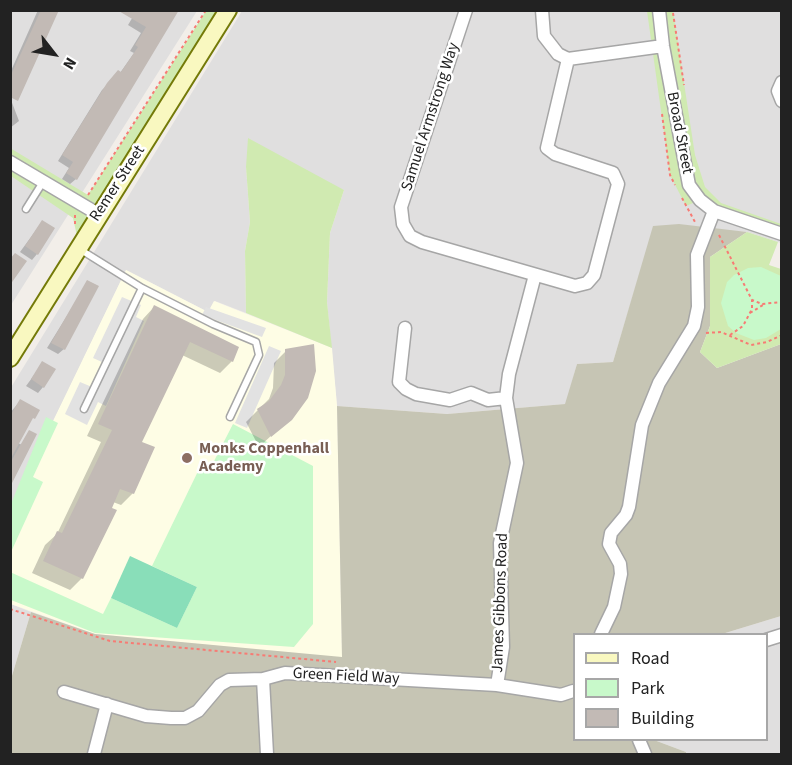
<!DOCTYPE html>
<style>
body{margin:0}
#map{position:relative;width:792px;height:765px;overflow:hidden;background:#f2eee9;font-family:"Source Sans 3",sans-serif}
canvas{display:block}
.frame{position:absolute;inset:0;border:12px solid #222;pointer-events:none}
.legend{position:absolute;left:573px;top:633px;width:195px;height:108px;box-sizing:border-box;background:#fff;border:2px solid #a7a7a7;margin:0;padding:8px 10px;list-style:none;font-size:18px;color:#222}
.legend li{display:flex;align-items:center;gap:12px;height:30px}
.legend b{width:30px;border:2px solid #a7a7a7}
.north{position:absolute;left:24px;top:24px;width:60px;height:60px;-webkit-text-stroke:4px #fff;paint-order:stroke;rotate:121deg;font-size:16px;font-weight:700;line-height:24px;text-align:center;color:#222}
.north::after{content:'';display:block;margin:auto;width:21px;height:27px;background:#222;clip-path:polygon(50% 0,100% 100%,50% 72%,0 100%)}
</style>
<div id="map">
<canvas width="792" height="765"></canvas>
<div class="frame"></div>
<ul class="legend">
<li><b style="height:8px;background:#f9f8c0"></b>Road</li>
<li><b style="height:16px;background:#c8f9ca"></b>Park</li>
<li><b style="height:16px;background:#c2bab5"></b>Building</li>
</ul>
<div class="north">N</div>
</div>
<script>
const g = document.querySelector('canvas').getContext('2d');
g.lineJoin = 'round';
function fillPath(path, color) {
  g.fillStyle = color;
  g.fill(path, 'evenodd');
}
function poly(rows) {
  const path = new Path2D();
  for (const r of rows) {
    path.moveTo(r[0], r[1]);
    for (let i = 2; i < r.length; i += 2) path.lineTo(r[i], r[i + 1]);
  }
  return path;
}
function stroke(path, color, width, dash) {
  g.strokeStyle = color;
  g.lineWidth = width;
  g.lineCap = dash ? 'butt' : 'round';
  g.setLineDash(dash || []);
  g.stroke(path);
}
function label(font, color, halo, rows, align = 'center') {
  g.font = font + ' "Source Sans 3",sans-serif';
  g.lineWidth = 5;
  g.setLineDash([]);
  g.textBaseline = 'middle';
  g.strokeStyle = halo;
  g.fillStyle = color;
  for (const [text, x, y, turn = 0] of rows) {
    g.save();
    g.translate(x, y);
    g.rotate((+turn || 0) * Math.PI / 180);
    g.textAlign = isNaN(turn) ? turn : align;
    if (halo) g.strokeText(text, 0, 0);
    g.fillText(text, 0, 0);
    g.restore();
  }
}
const residential = poly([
 [11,11,197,11,11,305],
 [242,11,781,11,781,243,747,232,654,226,613,362,577,364,566,404,447,414,337,406,327,302,330,233,344,190,246,167,250,222,245,251,246,313,215,301,208,312,126,270,11,510,10,389],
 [11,604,31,612,11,679,10,604],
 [781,616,781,754,686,754,686,752,654,740,766,740,766,634,722,634]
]);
const education = poly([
 [126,270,208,312,214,301,332,348,337,406,342,658,95,634,11,604,10,510]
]);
const construction = poly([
 [679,224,747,232,710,257,710,326,700,352,717,368,781,344,781,616,722,634,574,634,574,740,654,740,686,752,686,754,11,754,11,679,31,612,95,634,342,657,337,406,447,414,565,404,577,364,613,362,653,226]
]);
const grass = poly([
 [206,11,228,11,83,239,77,236,73,218,11,176,10,148,88,195],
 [647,11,673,11,695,155,705,187,721,203,781,224,781,234,700,200,686,206,670,175],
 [248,138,344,190,330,233,327,302,332,348,246,313,245,251,250,222,246,167],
 [747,232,778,242,769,265,781,269,781,344,717,368,700,352,710,326,710,257]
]);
const park = poly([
 [761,267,781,276,781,329,766,338,754,340,736,333,728,326,721,303,727,282,734,275,748,268],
 [46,417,58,423,33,477,43,482,11,552,11,504],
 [233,424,313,466,313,624,294,647,95,633,11,600,10,572,103,614,111,598,177,628,197,587,152,566,203,461,212,465]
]);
const pitch = poly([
 [130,556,197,587,177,628,111,598]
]);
const parking = poly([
 [122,297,141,305,136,317,144,321,106,406,98,402,87,425,65,414,80,382,92,387,102,362,93,358],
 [206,307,266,328,262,337,202,315],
 [269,346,281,351,247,428,235,423]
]);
const shadow = poly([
 [38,10,57,10,10,96,10,73],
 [137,10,158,16,76,179,70,184,62,179,69,168,58,161,102,90,120,73,134,53,130,51,141,33,128,25],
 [11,100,19,121,10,128,10,100],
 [42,222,37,254,32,260,20,252],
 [88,282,64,349,58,354,47,348],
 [154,307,232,361,220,373,182,355,140,443,133,493,121,505,113,502,82,578,70,590,32,573,45,545,57,534,101,442,87,436,143,319],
 [286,351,287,421,259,447,246,422,269,399,273,388,274,363],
 [43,363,43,387,38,393,26,386],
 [20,401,18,443,28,448,10,482,10,413]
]);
const building = poly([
 [41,10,59,10,18,101,10,97,10,77],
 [117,10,179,10,77,180,66,173,73,162,62,155,107,83,118,70,121,72,138,47,135,45,146,27],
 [42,220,55,228,38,255,25,246],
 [15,253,27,261,10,285,10,259],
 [87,280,99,286,65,350,51,343],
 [154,305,239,347,233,362,190,342,142,442,155,447,134,494,120,489,112,508,117,510,83,579,43,561,57,531,62,533,112,430,98,424],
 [314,344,316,371,308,398,292,420,271,437,257,409,269,401,281,385,285,375,285,349],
 [42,361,56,369,44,388,31,379],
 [20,399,40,410,35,419,33,418,10,460,10,416],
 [29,430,37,434,10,487,10,463]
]);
const path = poly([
 [673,13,684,85],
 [662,114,670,175,675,185],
 [88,195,206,10],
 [682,198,695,222],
 [75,215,75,226],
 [719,235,752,300,762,304,782,302],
 [750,313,763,305],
 [706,333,721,332,751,345,767,342,782,335],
 [730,335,743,326,752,309,752,300],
 [10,609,110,641,336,662]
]);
const lane = poly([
 [26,209,43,182],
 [81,250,142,288,213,324,256,342,259,355,230,417],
 [84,409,142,288]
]);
const street = poly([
 [466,10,401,207,403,224,410,236,422,242,575,286,587,283,594,275,618,184,613,173,555,154,547,148,568,59,558,54,544,36,542,10],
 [659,10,663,46,689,185,700,200,714,211,782,234],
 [568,59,663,46],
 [782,82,778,91,782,101],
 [10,162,98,214],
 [405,328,399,382,406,389,416,394,450,400,471,393,488,400,506,398],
 [601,634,614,607,621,574,620,564,609,544,611,533,626,515,629,507,642,425,659,383,694,326,698,307,697,255,714,211],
 [766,640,782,635],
 [263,679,267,754],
 [497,685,503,647,500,543,517,463,506,398,509,374,535,275],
 [64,692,146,716,171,718,185,718,198,711,220,685,229,680,263,679,285,673,497,685,561,695,573,691],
 [639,740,645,754],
 [94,754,107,704]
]);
const secondary = poly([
 [10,358,228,10]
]);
const markers = [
 [187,458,6,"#8d6e63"]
];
const streetNames = [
 ["Samuel Armstrong Way",431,117,-72],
 ["Broad Street",679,133,79],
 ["Remer Street",118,184,-57],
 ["James Gibbons Road",501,603,-88],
 ["Green Field Way",346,677,3]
];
const educationNames = [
 ["Monks Coppenhall",199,449],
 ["Academy",199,467]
];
fillPath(residential, '#e0dfdf');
fillPath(education, '#fefde5');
fillPath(construction, '#c6c5b4');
fillPath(grass, '#d0eab1');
fillPath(park, '#c8f9ca');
fillPath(pitch, '#89deb9');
fillPath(parking, '#e2e2e2');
fillPath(shadow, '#0003');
fillPath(building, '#c2bab5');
stroke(lane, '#a6a6a6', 9);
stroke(street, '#a6a6a6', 15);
stroke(secondary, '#747a08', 20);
stroke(path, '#f77b74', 2, [3, 3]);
stroke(lane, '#fff', 6);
stroke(street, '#fff', 12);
stroke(secondary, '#f9f8c0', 16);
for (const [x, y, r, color] of markers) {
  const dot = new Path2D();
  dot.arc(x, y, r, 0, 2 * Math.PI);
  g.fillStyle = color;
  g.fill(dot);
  stroke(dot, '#fff', 2);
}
label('16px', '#222', '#fff', streetNames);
label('bold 16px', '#785e54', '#fff', educationNames, 'left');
</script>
